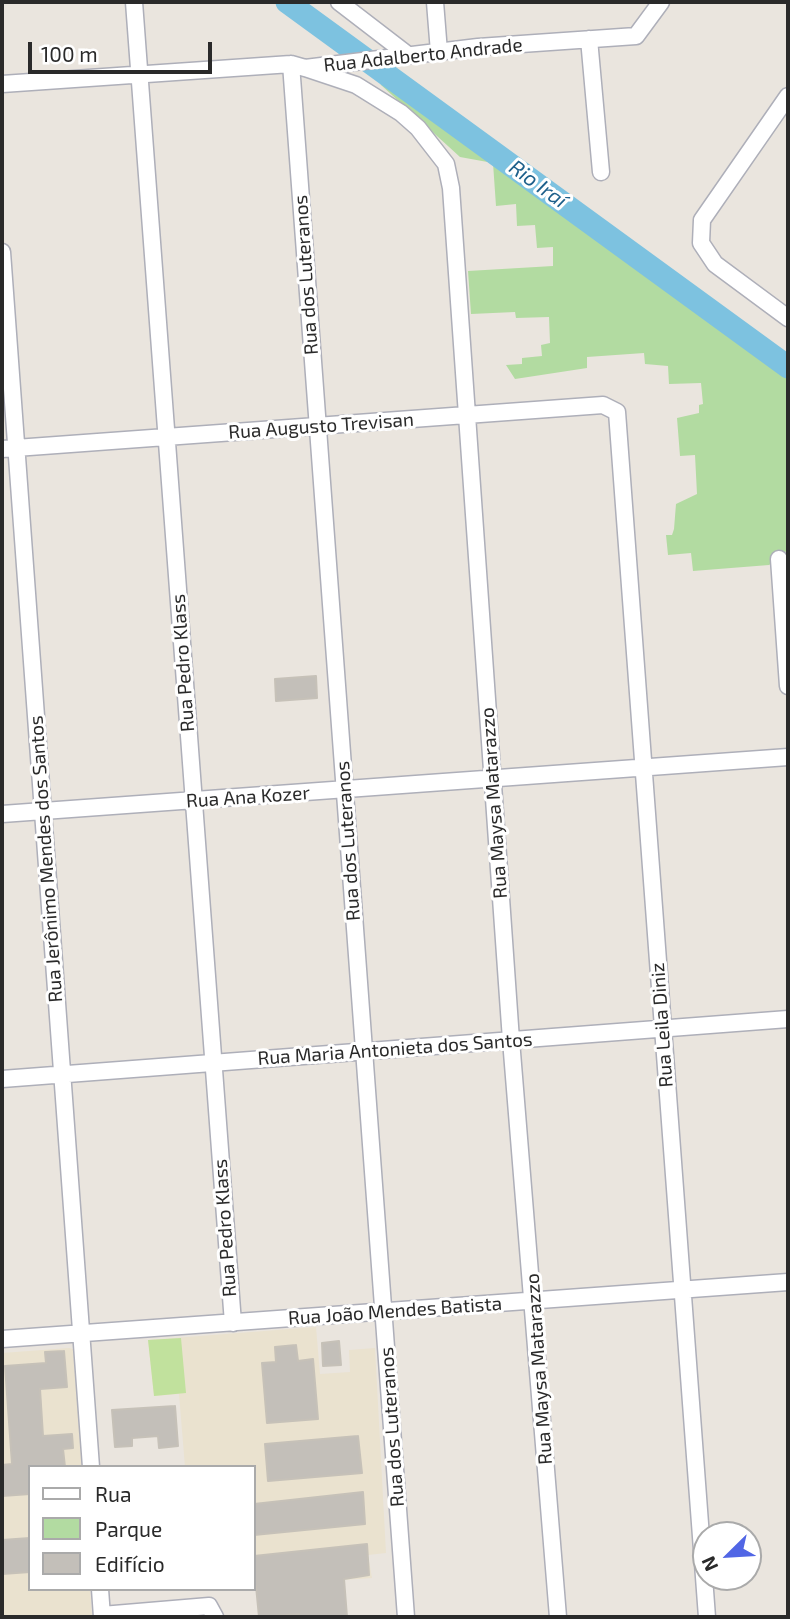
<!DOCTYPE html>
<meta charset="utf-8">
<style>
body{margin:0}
#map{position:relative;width:790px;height:1619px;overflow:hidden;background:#eae5de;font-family:"Exo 2",sans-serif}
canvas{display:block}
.frame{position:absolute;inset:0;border:4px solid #2a2a2a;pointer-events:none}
.legend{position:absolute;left:28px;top:1465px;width:228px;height:126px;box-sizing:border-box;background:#fff;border:2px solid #aaa;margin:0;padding:9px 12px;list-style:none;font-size:21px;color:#2a2a2a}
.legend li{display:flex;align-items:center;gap:14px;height:35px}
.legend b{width:35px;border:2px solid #aaa}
.north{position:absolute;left:692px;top:1521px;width:70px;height:70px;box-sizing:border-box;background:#fff;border:2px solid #aaa;border-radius:50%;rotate:246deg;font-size:19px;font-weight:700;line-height:28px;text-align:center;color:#2a2a2a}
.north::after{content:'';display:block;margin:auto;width:24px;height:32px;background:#5166e5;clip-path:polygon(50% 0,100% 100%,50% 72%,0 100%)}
.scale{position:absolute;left:28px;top:42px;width:184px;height:32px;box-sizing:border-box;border:4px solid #2a2a2a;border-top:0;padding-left:9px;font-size:21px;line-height:24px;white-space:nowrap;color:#2a2a2a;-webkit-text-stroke:5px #fff;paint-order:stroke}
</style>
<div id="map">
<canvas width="790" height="1619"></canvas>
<div class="frame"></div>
<ul class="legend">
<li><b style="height:9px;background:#fff"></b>Rua</li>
<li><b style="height:19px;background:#b2dba1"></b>Parque</li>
<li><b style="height:19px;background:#c3bfb9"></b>Edifício</li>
</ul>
<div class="north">N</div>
<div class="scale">100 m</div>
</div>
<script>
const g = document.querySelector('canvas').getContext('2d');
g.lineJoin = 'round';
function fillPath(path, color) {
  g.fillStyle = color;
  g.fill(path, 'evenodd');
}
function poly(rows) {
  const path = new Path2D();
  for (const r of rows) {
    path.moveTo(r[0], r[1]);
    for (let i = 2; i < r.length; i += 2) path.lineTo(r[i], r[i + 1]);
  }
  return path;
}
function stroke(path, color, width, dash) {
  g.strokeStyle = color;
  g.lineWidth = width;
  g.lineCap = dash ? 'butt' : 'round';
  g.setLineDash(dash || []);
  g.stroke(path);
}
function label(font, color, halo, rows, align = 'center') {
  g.font = font + ' "Exo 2",sans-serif';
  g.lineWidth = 6;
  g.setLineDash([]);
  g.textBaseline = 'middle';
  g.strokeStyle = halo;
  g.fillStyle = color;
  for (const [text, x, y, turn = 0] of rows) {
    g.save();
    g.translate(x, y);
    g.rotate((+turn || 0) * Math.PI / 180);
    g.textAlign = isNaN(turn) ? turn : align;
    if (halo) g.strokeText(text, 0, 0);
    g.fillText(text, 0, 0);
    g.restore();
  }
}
const education = poly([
 [316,1327,320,1374,350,1372,349,1350,375,1348,386,1553,368,1555,372,1578,254,1586,254,1467,185,1467,179,1394,154,1396,148,1340],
 [69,1348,73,1349,82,1467,30,1467,30,1589,90,1589,92,1617,2,1617,2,1353]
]);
const green = poly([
 [385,69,618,249,788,372,788,549,779,559,769,565,693,571,691,553,668,555,666,535,672,535,674,529,676,504,697,494,695,455,680,456,677,418,699,413,699,405,703,404,701,383,669,384,668,366,645,364,644,353,587,357,587,368,515,379,506,365,522,364,522,358,542,356,541,345,550,343,549,317,516,318,515,312,471,314,468,271,553,266,553,247,537,248,535,225,517,226,516,204,496,206,493,163,460,157,381,85,374,70]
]);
const pitch = poly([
 [181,1338,186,1393,154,1396,148,1340]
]);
const river = poly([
 [287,2,788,367]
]);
const building = poly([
 [316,676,317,698,276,701,275,679,316,676],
 [339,1341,341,1365,323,1366,322,1343,339,1341],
 [296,1345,298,1361,313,1359,318,1419,267,1423,262,1363,276,1362,275,1347,296,1345],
 [64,1351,67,1387,40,1389,43,1436,72,1434,73,1448,63,1449,65,1467,30,1467,30,1494,2,1496,2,1465,12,1464,5,1366,46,1363,45,1352,64,1351],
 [175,1406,178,1446,159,1448,158,1436,132,1438,132,1446,115,1447,112,1410,175,1406],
 [358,1436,362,1473,268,1481,265,1444,358,1436],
 [363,1492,365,1524,254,1535,254,1504,363,1492],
 [30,1538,30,1572,2,1574,2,1540,30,1538],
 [367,1544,369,1575,344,1579,347,1617,299,1617,299,1614,259,1617,256,1586,254,1587,254,1556,367,1544]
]);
const minor = poly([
 [134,2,233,1323],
 [339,2,408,55],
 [435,2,439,52],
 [589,39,601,172],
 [291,64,406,1617],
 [305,68,356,85,401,113,418,128,446,164,451,188,511,1040,558,1617],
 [2,84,291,64,305,68,478,47,636,36,661,2],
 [788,96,702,220,701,243,715,264,788,318],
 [2,252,91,1467],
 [2,449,603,405,617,412,707,1617],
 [779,559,788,686],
 [2,814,788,757],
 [2,1079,788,1019],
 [2,1339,788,1282],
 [100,1589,102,1617],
 [102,1615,209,1606,215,1617]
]);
const streetNames = [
 ["Rua Adalberto Andrade",423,55,-6],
 ["Rua dos Luteranos",306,275,-94],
 ["Rua Augusto Trevisan",321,426,-4],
 ["Rua Pedro Klass",183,663,-94],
 ["Rua Ana Kozer",248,797,-4],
 ["Rua Maysa Matarazzo",494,803,-94],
 ["Rua dos Luteranos",348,841,-94],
 ["Rua Jerônimo Mendes dos Santos",46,859,-94],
 ["Rua Leila Diniz",662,1025,-94],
 ["Rua Maria Antonieta dos Santos",395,1049,-4],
 ["Rua Pedro Klass",225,1228,-94],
 ["Rua João Mendes Batista",395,1311,-4],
 ["Rua Maysa Matarazzo",539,1369,-94],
 ["Rua dos Luteranos",392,1427,-94]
];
const waterNames = [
 ["Rio Iraí",538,184,36]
];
fillPath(education, '#eae2cf');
fillPath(green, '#b2dba1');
fillPath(pitch, '#c1e19d');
stroke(river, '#7dc2e0', 23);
fillPath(building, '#c3bfb9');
stroke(building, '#c6c1b8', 2);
stroke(minor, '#aeafb9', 19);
stroke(minor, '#fff', 16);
label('19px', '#2a2a2a', '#fff', streetNames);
label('italic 21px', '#1d608b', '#fff', waterNames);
</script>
